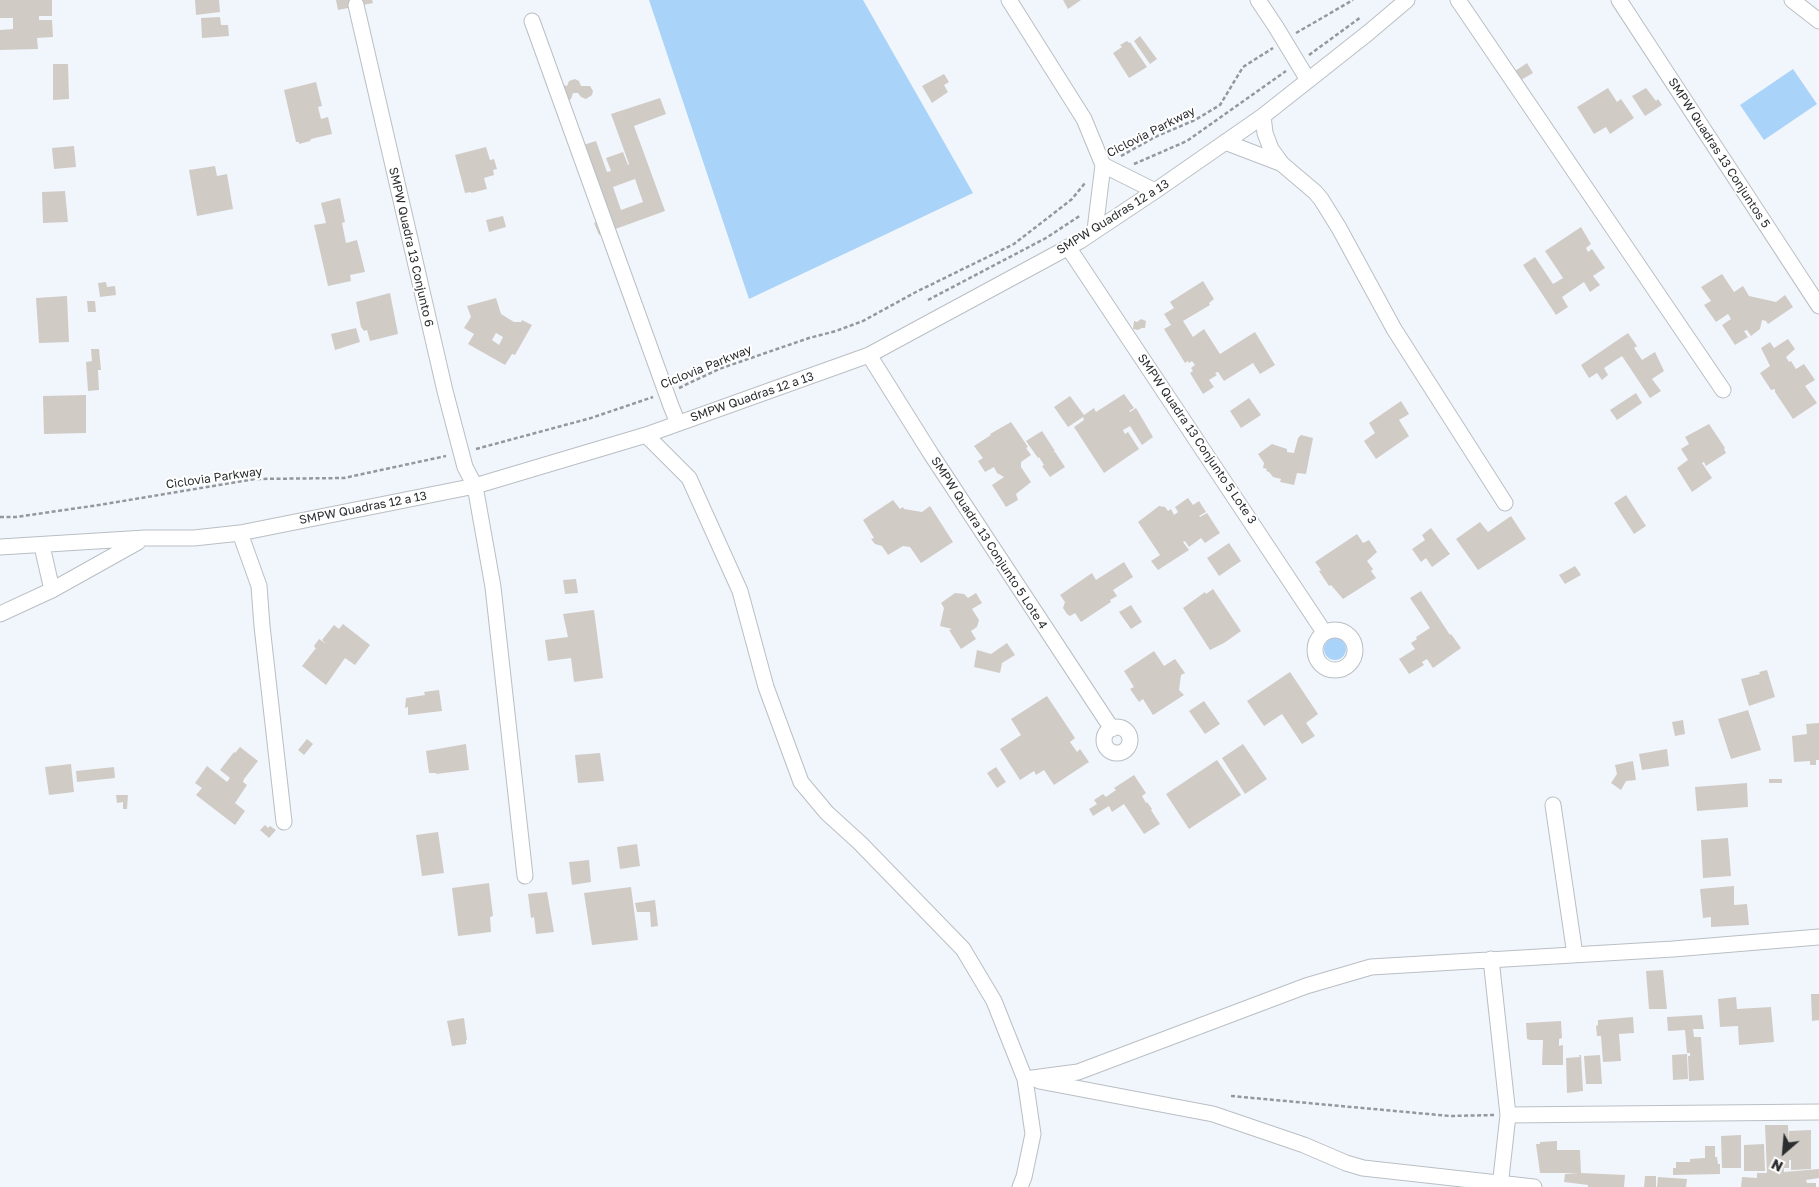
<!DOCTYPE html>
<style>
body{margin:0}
#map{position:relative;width:1819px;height:1187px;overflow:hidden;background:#f1f6fc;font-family:"Golos Text",sans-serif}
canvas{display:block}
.north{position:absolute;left:1759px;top:1127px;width:50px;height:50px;-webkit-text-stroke:4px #fff;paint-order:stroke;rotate:207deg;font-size:14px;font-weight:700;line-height:20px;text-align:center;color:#2b2d2f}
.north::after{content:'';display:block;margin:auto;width:18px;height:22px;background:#2b2d2f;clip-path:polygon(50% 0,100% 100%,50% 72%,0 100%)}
</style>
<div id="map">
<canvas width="1819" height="1187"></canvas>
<div class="north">N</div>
</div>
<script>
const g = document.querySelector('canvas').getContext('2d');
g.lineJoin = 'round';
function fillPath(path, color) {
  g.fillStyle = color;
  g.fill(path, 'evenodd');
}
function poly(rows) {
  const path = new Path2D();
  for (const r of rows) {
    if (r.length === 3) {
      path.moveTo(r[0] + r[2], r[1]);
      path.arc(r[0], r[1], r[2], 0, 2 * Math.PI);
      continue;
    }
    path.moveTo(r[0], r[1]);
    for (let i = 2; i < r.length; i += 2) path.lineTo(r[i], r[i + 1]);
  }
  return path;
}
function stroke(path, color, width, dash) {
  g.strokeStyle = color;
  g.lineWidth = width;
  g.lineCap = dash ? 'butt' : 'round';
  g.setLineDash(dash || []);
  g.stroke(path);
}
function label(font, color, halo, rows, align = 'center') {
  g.font = font + ' "Golos Text",sans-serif';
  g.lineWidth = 4;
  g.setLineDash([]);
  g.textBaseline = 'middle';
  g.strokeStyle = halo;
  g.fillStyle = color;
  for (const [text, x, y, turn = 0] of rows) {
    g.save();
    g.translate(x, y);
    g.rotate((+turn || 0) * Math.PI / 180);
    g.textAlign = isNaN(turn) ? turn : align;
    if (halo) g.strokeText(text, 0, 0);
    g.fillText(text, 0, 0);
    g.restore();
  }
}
const green = poly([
 [649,0,863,0,973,193,749,299],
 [1793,69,1817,104,1764,140,1740,105],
 [1335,649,11]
]);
const building = poly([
 [0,0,52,0,52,16,39,16,39,20,52,20,53,37,37,38,38,49,0,50,0,30,13,29,13,18,0,18],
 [195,0,219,0,220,12,196,15],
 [336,0,372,0,373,3,338,10],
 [1063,0,1081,0,1068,9],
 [220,17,221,25,228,25,229,36,202,38,201,18],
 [1140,36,1157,59,1150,64,1134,41],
 [1127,41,1129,43,1130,42,1147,67,1129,78,1113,53,1122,47,1120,45],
 [1527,63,1533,73,1521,80,1515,71],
 [53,64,68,64,69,99,53,100],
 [944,74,949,82,944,85,948,92,932,103,922,86],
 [575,79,579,81,581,86,590,86,593,91,592,95,586,99,581,97,578,93,573,93,571,99,567,103,562,85,567,86,569,81],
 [316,82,322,106,318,107,321,119,328,117,332,134,311,139,310,141,299,144,299,142,296,142,284,90],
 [1608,88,1617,102,1621,99,1634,118,1610,134,1606,127,1594,134,1577,107],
 [1646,88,1656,101,1658,99,1662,105,1645,116,1632,96],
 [660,98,666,114,634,126,665,211,599,235,594,223,603,220,577,147,596,141,607,172,611,171,606,158,623,152,628,165,629,164,611,114],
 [635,179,643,202,621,210,613,187],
 [74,146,76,167,54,169,52,148],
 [486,147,490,160,494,159,497,169,493,170,494,175,484,178,487,189,471,193,471,192,465,193,455,155],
 [215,166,217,176,227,174,233,209,197,216,189,170],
 [65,191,68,222,43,223,42,192],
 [340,198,345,222,342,223,346,243,357,240,365,272,350,275,351,281,328,286,314,225,326,223,321,203],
 [503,216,506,227,489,232,486,220],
 [1581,227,1591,244,1586,248,1588,252,1592,249,1605,268,1593,276,1600,285,1590,292,1584,282,1562,297,1568,307,1556,315,1523,265,1535,257,1553,284,1563,278,1545,251],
 [1722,274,1734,292,1743,286,1749,296,1776,302,1785,295,1793,307,1768,324,1766,321,1762,320,1760,329,1751,336,1747,330,1744,331,1748,337,1735,345,1722,325,1731,319,1728,314,1716,322,1704,305,1711,301,1701,287],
 [1203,281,1214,299,1209,303,1210,305,1183,321,1193,337,1204,329,1220,354,1255,332,1275,365,1260,374,1253,363,1224,381,1218,372,1215,373,1217,375,1209,380,1214,387,1203,394,1190,373,1193,371,1191,368,1195,365,1192,361,1189,363,1188,361,1185,363,1164,329,1171,325,1164,314,1174,308,1170,302],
 [106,282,107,287,115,286,116,295,100,297,98,283],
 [390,293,398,334,370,341,367,330,364,331,361,327,356,302],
 [67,296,69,342,39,343,36,298],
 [496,298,501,314,514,322,521,322,522,320,532,325,515,355,512,354,505,365,468,344,474,334,464,328,471,317,467,306],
 [496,333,503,337,499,345,492,340],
 [87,301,95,301,96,312,88,312],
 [1141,319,1146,321,1145,328,1142,328,1138,330,1133,329,1134,321,1137,322],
 [356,328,360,342,335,350,331,334],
 [1628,333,1637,346,1634,348,1642,360,1655,352,1664,371,1652,379,1661,391,1650,398,1622,356,1604,368,1608,375,1602,380,1597,373,1589,378,1581,365],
 [1788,339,1795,349,1786,357,1789,362,1791,361,1796,369,1804,364,1815,380,1805,386,1817,403,1793,419,1775,392,1775,389,1771,390,1760,373,1770,366,1761,348,1770,342,1774,348],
 [91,349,99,349,101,370,98,370,99,390,88,391,86,362,92,361],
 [1636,393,1642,403,1617,420,1610,410],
 [1124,394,1134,408,1129,411,1130,412,1136,408,1153,437,1142,445,1130,426,1123,430,1125,434,1128,432,1139,449,1104,473,1074,427,1084,420,1083,417,1068,427,1054,407,1070,396,1084,415,1094,408,1096,412],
 [86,395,86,433,44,434,43,396],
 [1249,398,1261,415,1241,428,1230,411],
 [1401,401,1409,414,1399,420,1409,436,1376,459,1364,441,1375,433,1369,423],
 [1011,422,1028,447,1026,448,1031,455,1021,462,1021,467,1031,482,1016,494,1018,500,1006,507,992,485,1004,477,997,473,994,467,985,472,978,461,983,458,974,446,991,435,990,434],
 [1709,424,1725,448,1724,449,1726,453,1706,466,1704,462,1702,463,1712,478,1692,492,1677,468,1688,460,1681,449,1689,444,1685,437],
 [1042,431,1055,451,1053,452,1055,452,1065,467,1050,477,1042,466,1044,465,1039,457,1038,458,1026,441],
 [1301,435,1313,438,1306,474,1297,473,1294,485,1280,482,1281,479,1273,477,1269,472,1266,471,1267,469,1263,468,1264,463,1258,454,1272,444,1287,449,1287,452,1294,453,1298,438],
 [1626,495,1646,526,1634,534,1614,503],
 [1188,498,1193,505,1199,501,1206,512,1199,516,1200,517,1207,513,1220,533,1205,543,1201,538,1189,547,1185,541,1183,542,1189,550,1158,570,1151,561,1160,555,1138,522,1159,506,1165,507,1168,511,1171,509,1174,515,1178,512,1175,507],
 [893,500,900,509,903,507,904,509,922,512,930,506,953,542,921,563,910,547,903,546,888,555,882,546,875,544,871,539,874,538,863,520],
 [1511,516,1526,539,1478,570,1456,539,1480,522,1488,532],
 [1431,528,1450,554,1432,567,1426,558,1421,562,1412,549,1425,540,1422,535],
 [1357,534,1363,543,1369,540,1377,552,1367,561,1373,569,1371,571,1376,578,1343,599,1331,585,1329,586,1319,571,1321,570,1315,562],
 [1229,543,1241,561,1219,576,1207,558],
 [1124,562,1133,577,1113,590,1117,596,1110,600,1111,602,1081,622,1075,613,1070,616,1067,614,1063,608,1065,602,1060,595,1092,573,1096,580],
 [1575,566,1581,575,1565,584,1559,575],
 [576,579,578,593,565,594,563,580],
 [1213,589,1241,631,1224,643,1210,650,1183,608,1205,592,1206,594],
 [1421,591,1450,635,1451,634,1461,648,1433,668,1427,659,1422,662,1424,665,1409,674,1399,659,1415,649,1411,643,1417,639,1416,637,1430,628,1410,598],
 [955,593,964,594,968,598,976,593,982,603,972,609,979,620,977,627,971,631,976,639,961,649,949,630,952,629,940,626,944,608,941,603],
 [1131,605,1142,622,1131,629,1119,612],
 [594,610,603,678,574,682,571,658,548,661,545,640,568,637,563,614],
 [343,624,370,645,355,665,345,658,326,685,302,666,316,648,317,650,314,646,319,639,326,644,322,640,334,625,339,629],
 [1007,643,1015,655,1002,663,1000,673,974,667,977,650,991,654],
 [1154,651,1164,666,1175,659,1185,673,1181,675,1179,690,1184,695,1153,715,1143,699,1139,702,1130,689,1134,687,1124,671],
 [1767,670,1775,697,1749,706,1741,679,1760,674,1759,672],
 [1290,672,1318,714,1306,723,1315,736,1302,744,1282,714,1264,726,1247,701],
 [439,690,442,711,408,715,408,707,405,708,406,698,425,695,424,692],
 [1047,696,1075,738,1070,742,1077,752,1080,749,1089,762,1054,785,1044,770,1036,775,1034,771,1020,780,1000,749,1021,735,1011,719],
 [1204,701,1220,724,1205,734,1189,711],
 [1748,710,1761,750,1731,759,1718,719],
 [1683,720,1685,734,1675,736,1672,722],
 [1819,723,1819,760,1816,760,1816,765,1810,765,1810,761,1794,762,1792,736,1807,734,1806,724],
 [307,739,313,744,304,755,298,750],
 [466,744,469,770,436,774,436,773,429,773,426,751],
 [1243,744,1267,779,1245,794,1222,758],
 [240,747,258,761,244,779,243,782,247,785,235,803,245,811,235,825,196,795,202,788,195,783,207,766,227,782,230,778,220,770,234,752,235,753],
 [1667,749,1669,766,1642,770,1639,754],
 [600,753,604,781,578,783,575,755],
 [1217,760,1241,795,1189,829,1166,794],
 [1633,761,1636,780,1626,781,1621,790,1611,783,1617,774,1615,765],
 [71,764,74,792,49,795,45,767],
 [114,767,115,778,77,782,76,771],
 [996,767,1006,782,997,788,987,773],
 [1134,775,1146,793,1142,796,1146,803,1147,802,1152,809,1151,810,1160,824,1144,834,1124,804,1112,812,1109,806,1093,816,1089,809,1097,804,1094,800,1103,794,1106,797,1116,790,1114,788],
 [1769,779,1782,779,1782,783,1769,783],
 [1747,783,1748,807,1697,811,1695,787],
 [116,795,128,795,127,809,123,809,123,802,117,803],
 [265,825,268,828,270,826,276,830,269,838,260,830],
 [438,832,444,873,422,876,416,835],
 [1728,838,1731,876,1703,878,1701,840],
 [637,844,640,866,620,869,617,847],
 [589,860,591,882,572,885,569,862],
 [489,883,493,916,490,917,491,932,458,936,452,888],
 [1734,886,1734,905,1747,904,1749,925,1711,927,1711,917,1703,918,1700,889],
 [631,887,638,940,592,945,584,893],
 [547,892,554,932,536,934,534,917,531,918,528,894],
 [655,900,658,926,651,927,650,912,637,912,635,903],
 [1663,970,1667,1009,1649,1009,1646,971],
 [1811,994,1819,994,1819,1020,1812,1021],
 [1736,997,1737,1009,1771,1007,1774,1042,1739,1045,1738,1026,1720,1027,1718,999],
 [1702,1015,1704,1029,1693,1029,1694,1037,1701,1037,1704,1080,1689,1081,1688,1056,1690,1056,1690,1053,1687,1053,1685,1030,1668,1031,1667,1017],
 [1633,1017,1634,1033,1619,1034,1621,1061,1603,1062,1601,1036,1597,1036,1596,1026,1598,1025,1598,1020],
 [464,1018,467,1040,466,1040,466,1044,452,1046,447,1021],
 [1561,1021,1562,1038,1559,1039,1559,1046,1563,1045,1563,1065,1542,1065,1543,1040,1530,1040,1527,1039,1526,1023],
 [1687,1054,1688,1079,1673,1080,1672,1055],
 [1579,1055,1581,1055,1583,1091,1567,1093,1566,1058,1580,1057],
 [1600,1055,1602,1084,1586,1084,1584,1056],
 [1765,1125,1788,1125,1789,1146,1789,1131,1811,1130,1811,1169,1791,1170,1791,1160,1789,1160,1789,1168,1784,1168,1784,1172,1819,1169,1819,1178,1806,1180,1807,1183,1816,1183,1816,1187,1741,1187,1742,1177,1757,1178,1757,1173,1767,1173],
 [1741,1135,1741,1168,1722,1168,1721,1136],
 [1557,1141,1557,1150,1580,1150,1581,1173,1625,1175,1624,1187,1588,1187,1588,1185,1564,1182,1565,1174,1578,1173,1540,1173,1536,1144,1540,1144,1540,1142],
 [1764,1144,1765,1171,1744,1171,1744,1145],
 [1705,1146,1715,1146,1715,1157,1717,1157,1718,1164,1720,1164,1720,1174,1673,1175,1673,1168,1676,1168,1676,1162,1690,1162,1690,1159,1705,1158],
 [1645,1176,1656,1176,1656,1187,1644,1187],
 [1658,1177,1687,1179,1686,1187,1657,1187]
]);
const path = poly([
 [1296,33,1353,0],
 [1309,55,1361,17],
 [1121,156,1155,137,1195,120,1220,105,1243,67,1273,48],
 [1134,164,1187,141,1286,71],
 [928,300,1046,238,1081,215],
 [679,388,719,369,809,338,836,331,863,321,916,292,1014,244,1072,199,1085,183],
 [476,449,591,418,653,397],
 [0,517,16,517,99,505,255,479,344,478,446,456],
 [1231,1096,1450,1116,1494,1115]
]);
const minor = poly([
 [1009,0,1084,119,1103,165,1095,230],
 [1258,0,1276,27,1308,80],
 [1458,0,1723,390],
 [1619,0,1819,306],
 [1792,0,1819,21],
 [356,5,445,391,465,467,475,486,493,587,525,876],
 [532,21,671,406,678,423],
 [1263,116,1265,133,1271,149,1282,164,1315,192,1321,199,1339,228,1394,329,1505,503],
 [1225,142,1280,163],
 [1103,165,1155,191],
 [1068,247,1324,632],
 [869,355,931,454,1112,729],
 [646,435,689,478,740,591,766,687,801,782,827,813,860,843,963,949,994,1001,1025,1079,1033,1134,1024,1177,1020,1187],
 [240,533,259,586,262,626,284,822],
 [42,546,52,590],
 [0,547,145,538,194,538,240,533,475,486,646,435,869,355,1080,241,1155,191,1263,116,1368,33,1407,0],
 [0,614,52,590,138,542],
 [1335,650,20],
 [1117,740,13],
 [1553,805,1575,955],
 [1491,959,1508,1115,1500,1187],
 [1025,1079,1078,1072,1306,986,1371,967,1673,949,1819,937],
 [1039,1081,1213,1114,1304,1145,1346,1163,1363,1168,1534,1187],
 [1508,1115,1819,1112]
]);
const streetNames = [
 ["Ciclovia Parkway",1151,132,-27],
 ["SMPW Quadras 13 Conjuntos 5",1719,153,57],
 ["SMPW Quadras 12 a 13",1113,217,-32],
 ["SMPW Quadra 13 Conjunto 6",411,247,77],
 ["Ciclovia Parkway",706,367,-22],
 ["SMPW Quadras 12 a 13",752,397,-19],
 ["SMPW Quadra 13 Conjunto 5 Lote 3",1197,439,56],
 ["Ciclovia Parkway",214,478,-8],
 ["SMPW Quadras 12 a 13",363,508,-11],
 ["SMPW Quadra 13 Conjunto 5 Lote 4",989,543,57]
];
fillPath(green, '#aad3f9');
fillPath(building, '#d1cbc6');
stroke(minor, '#b9bfc4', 17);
stroke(path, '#94989c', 2.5, [4, 2.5]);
stroke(minor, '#fff', 15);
label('12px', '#2b2d2f', '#fff', streetNames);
</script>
